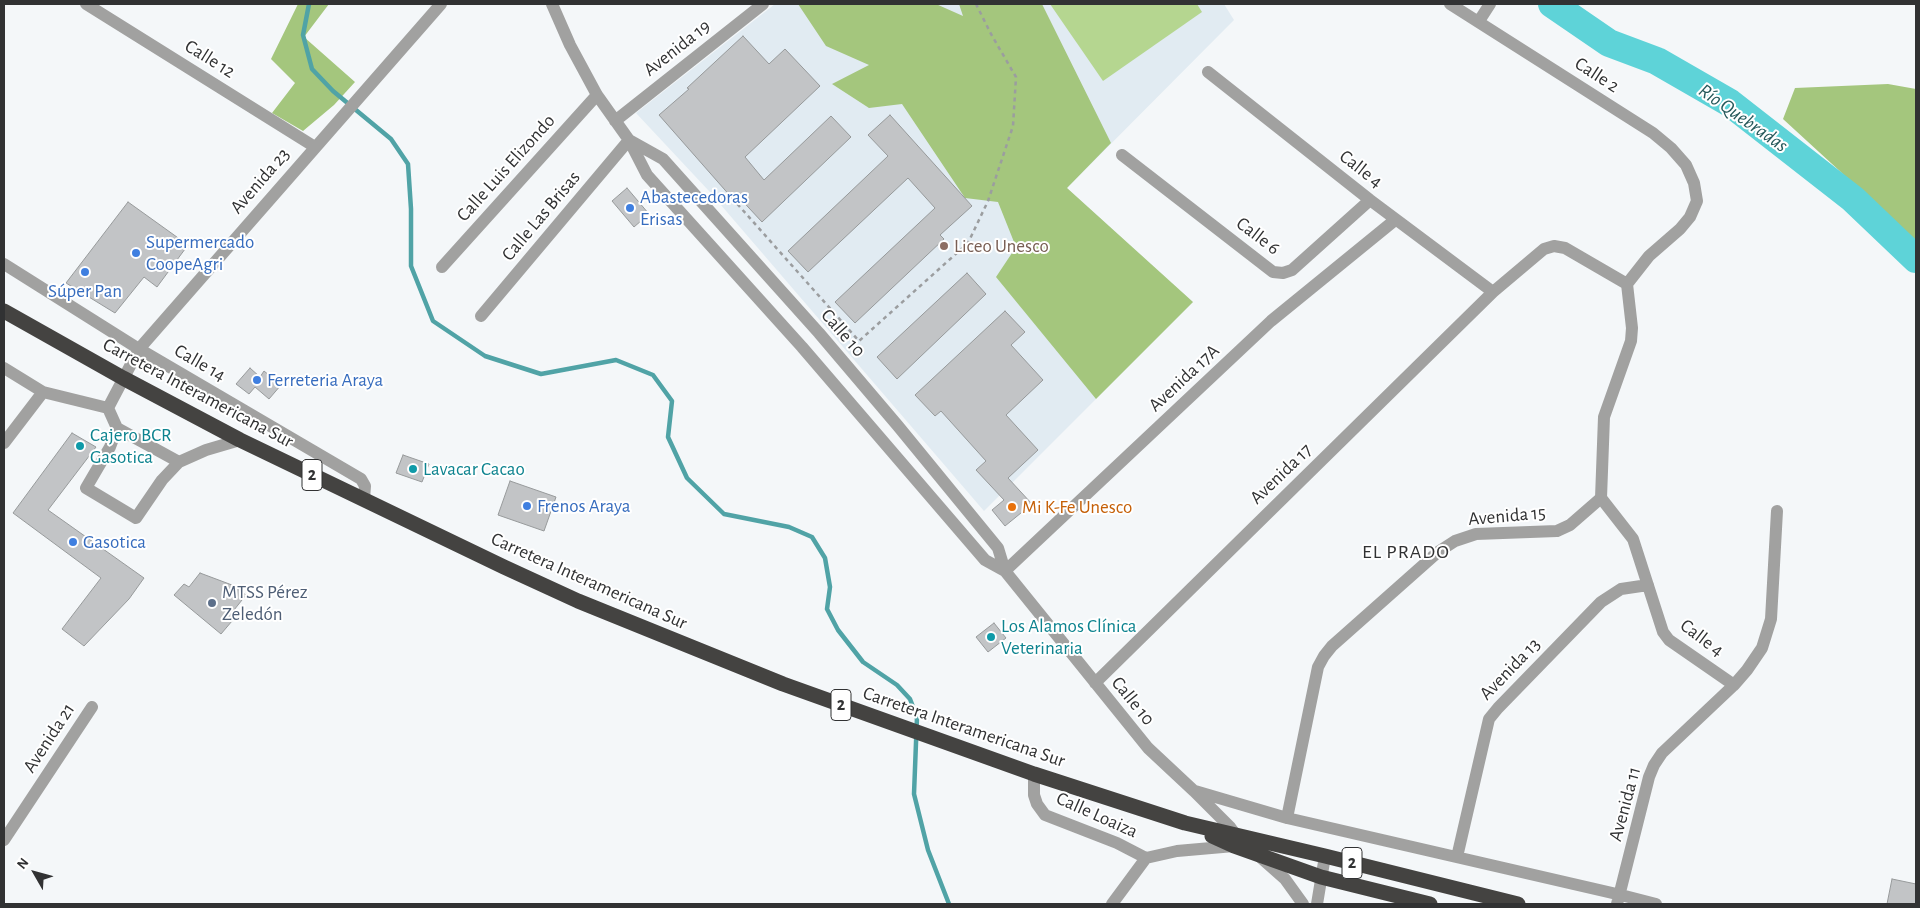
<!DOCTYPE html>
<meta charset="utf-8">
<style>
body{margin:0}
#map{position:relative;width:1920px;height:908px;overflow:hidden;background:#f4f7f9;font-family:"Alegreya Sans",sans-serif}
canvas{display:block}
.frame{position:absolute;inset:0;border:5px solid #313233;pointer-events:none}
.north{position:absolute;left:10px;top:848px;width:50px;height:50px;-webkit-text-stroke:4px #fff;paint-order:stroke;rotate:308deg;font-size:14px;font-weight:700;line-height:20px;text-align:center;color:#313233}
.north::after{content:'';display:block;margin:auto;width:18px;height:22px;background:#313233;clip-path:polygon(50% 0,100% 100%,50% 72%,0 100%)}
</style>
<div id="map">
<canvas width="1920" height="908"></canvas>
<div class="frame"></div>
<div class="north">N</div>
</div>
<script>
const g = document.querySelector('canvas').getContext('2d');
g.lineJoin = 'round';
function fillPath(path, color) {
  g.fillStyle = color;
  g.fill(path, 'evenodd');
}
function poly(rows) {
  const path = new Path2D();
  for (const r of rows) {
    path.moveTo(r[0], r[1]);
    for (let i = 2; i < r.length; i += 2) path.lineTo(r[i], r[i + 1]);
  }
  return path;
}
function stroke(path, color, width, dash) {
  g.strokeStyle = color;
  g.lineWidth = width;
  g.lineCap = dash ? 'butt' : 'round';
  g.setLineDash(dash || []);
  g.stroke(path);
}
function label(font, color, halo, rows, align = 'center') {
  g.font = font + ' "Alegreya Sans",sans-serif';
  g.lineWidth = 4;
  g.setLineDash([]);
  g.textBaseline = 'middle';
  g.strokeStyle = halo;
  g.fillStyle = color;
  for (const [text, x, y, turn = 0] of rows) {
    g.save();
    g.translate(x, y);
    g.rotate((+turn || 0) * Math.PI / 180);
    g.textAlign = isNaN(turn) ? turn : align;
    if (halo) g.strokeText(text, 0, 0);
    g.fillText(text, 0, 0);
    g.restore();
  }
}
const built = poly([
 [775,4,1224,4,1234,20,1067,188,1193,302,984,511,708,190,636,113]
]);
const green = poly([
 [1050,4,1197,4,1202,12,1103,81]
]);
const forest = poly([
 [298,4,329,4,304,37,355,82,334,105,303,131,272,113,295,83,271,59],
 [798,4,936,4,963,16,959,4,1042,4,1111,143,1067,188,1193,302,1096,399,996,277,1016,247,998,202,965,198,902,104,869,108,832,84,869,65,826,46],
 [1888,84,1916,89,1916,241,1783,119,1795,88]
]);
const stream = poly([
 [309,4,303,35,312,69,333,91,391,139,408,164,411,209,411,266,433,321,485,356,541,374,616,360,653,375,672,401,668,437,687,478,724,514,789,527,812,537,825,558,830,587,827,609,838,630,863,662,897,685,910,699,917,717,914,794,928,850,949,904]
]);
const river = poly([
 [1552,4,1609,43,1657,61,1730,103,1853,199,1916,259]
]);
const building = poly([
 [743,36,769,64,785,49,820,86,745,157,764,180,831,116,851,137,762,222,736,194,732,198,659,115,689,89,687,88,743,36],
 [890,115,972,206,940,235,944,239,855,323,835,302,935,208,908,178,808,272,788,251,888,156,868,135,890,115],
 [627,188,649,214,634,227,612,201,627,188],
 [128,202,188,245,157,287,144,277,115,313,66,283,128,202],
 [967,273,986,294,897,379,877,357,967,273],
 [1005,311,1025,332,1011,345,1043,380,1006,415,1038,450,1008,478,1032,504,1005,526,992,510,1004,500,976,470,986,461,941,411,935,416,915,395,1005,311],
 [250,368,260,377,264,371,281,385,269,399,255,387,249,394,236,384,250,368],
 [72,433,96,447,48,510,144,578,129,599,84,646,62,629,101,578,13,513,72,433],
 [403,455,429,464,422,482,396,473,403,455],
 [510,481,556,497,544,531,498,515,510,481],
 [200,573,232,585,246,595,234,610,238,614,221,634,174,595,184,584,189,587,200,573],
 [994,623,1006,638,988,652,976,637,994,623],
 [1892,879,1916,884,1916,904,1887,904,1892,879]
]);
const path = poly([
 [732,198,859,341,968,243,988,201,1013,126,1016,77,991,34,976,4]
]);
const minor = poly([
 [86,4,315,147],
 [552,4,570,45,597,95,629,140,647,175,802,347,985,560,1005,571,1148,748,1194,791,1230,827,1235,834,1234,846,1177,851,1146,858,1117,843,1045,815,1037,804,1034,795,1034,774],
 [1479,21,1490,4],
 [1208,72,1370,200,1493,292],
 [615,121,763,4],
 [629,140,663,159,819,333,898,426,998,548,1005,571],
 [1122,155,1273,272,1283,273,1292,270,1370,200],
 [4,264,139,349,361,479,365,486,364,499],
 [442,267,597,95],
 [481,316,629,140],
 [4,368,43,392],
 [108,408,117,428,179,462],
 [117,428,110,447,86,488,136,518,162,480,179,462,206,450,240,440],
 [4,443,43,392,108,408,139,349,441,4],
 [1601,498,1633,539,1663,632,1669,640,1734,685],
 [1005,571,1271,321,1395,220],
 [1095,683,1493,292,1544,249,1554,246,1565,248,1627,284],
 [1195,791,1287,818,1621,895,1656,904],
 [1287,818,1318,667,1324,656,1332,646,1438,552,1455,541,1476,534,1557,531,1570,525,1601,498,1604,417,1631,341,1632,328,1627,284,1649,256,1680,229,1690,217,1697,201,1694,183,1686,165,1671,148,1653,133,1450,4],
 [4,840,92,707],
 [1259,856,1285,879,1303,904],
 [1457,857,1489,719,1498,708,1601,602,1621,589,1648,585],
 [1112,904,1146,858],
 [1317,904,1325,856],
 [1617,904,1649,777,1654,765,1662,753,1734,685,1747,670,1762,648,1771,619,1777,511]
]);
const highway = poly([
 [4,311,123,378,240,440,504,567,578,601,783,684,1034,774,1185,823,1325,856,1518,904],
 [1212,836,1234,846,1321,877,1430,904]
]);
const markers = [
 [630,208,5,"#3f7fe0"],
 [944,246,5,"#8d6e63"],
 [136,253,5,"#3f7fe0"],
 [85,272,5,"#3f7fe0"],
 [257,380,5,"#3f7fe0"],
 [80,446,5,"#0f9aa8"],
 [413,469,5,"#0f9aa8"],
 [527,506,5,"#3f7fe0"],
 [1012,507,5,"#e8710a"],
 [73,542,5,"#3f7fe0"],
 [212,603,5,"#5c6f8a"],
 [991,637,5,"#0f9aa8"]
];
const shields = [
 [312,475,20],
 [841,705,20],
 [1352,863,20]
];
const shieldNames = [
 ["2",312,475],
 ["2",841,705],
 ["2",1352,863]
];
const streetNames = [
 ["Avenida 19",677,48,-38],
 ["Calle 12",210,59,32],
 ["Calle 2",1597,75,33],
 ["Calle Luis Elizondo",506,168,-48],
 ["Calle 4",1361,169,38],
 ["Avenida 23",260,181,-49],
 ["Calle Las Brisas",541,216,-50],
 ["Calle 6",1258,236,37],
 ["Calle 10",843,333,49],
 ["Calle 14",200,363,30],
 ["Avenida 17A",1184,378,-43],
 ["Carretera Interamericana Sur",198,393,28],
 ["Avenida 17",1281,474,-44],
 ["Avenida 15",1507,516,-5],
 ["Carretera Interamericana Sur",589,581,24],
 ["Calle 4",1702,638,37],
 ["Avenida 13",1510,669,-46],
 ["Calle 10",1133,701,51],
 ["Carretera Interamericana Sur",964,727,19],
 ["Avenida 21",49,738,-57],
 ["Avenida 11",1625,804,-75],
 ["Calle Loaiza",1097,815,24]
];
const shopNames = [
 ["Abastecedoras",640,197],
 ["Erisas",640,219],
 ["Supermercado",146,242],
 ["CoopeAgri",146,264],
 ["Súper Pan",85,291,"center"],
 ["Ferreteria Araya",267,380],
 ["Frenos Araya",537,506],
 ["Gasotica",83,542]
];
const educationNames = [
 ["Liceo Unesco",954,246]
];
const cultureNames = [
 ["Cajero BCR",90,435],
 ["Gasotica",90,457],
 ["Lavacar Cacao",423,469],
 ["Los Alamos Clínica",1001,626],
 ["Veterinaria",1001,648]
];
const foodNames = [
 ["Mi K-Fe Unesco",1022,507]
];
const serviceNames = [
 ["MTSS Pérez",222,592],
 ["Zeledón",222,614]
];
const waterNames = [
 ["Río Quebradas",1743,118,35]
];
const neighbourhoodNames = [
 ["EL PRADO",1406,552]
];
fillPath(built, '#e1ebf2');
fillPath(green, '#b5d690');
fillPath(forest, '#a4c67d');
stroke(stream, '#50a3a6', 4.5);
stroke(river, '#5ed3d8', 28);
fillPath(building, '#c2c4c6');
stroke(building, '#979a9b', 1);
stroke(path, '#9b9d9f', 2.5, [4, 4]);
stroke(minor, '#a1a1a0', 12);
stroke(highway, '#444341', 15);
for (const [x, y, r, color] of markers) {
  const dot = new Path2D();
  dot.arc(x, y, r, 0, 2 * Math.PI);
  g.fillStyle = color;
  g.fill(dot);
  stroke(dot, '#fff', 2);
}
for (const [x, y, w] of shields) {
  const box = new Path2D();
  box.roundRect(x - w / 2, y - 15.5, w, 31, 4);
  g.fillStyle = '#fff';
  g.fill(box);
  stroke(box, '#313233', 1);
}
label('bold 18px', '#313233', null, shieldNames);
label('19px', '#313233', '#fff', streetNames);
label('19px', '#366cbe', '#fff', shopNames, 'left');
label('19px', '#785e54', '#fff', educationNames, 'left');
label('19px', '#0d838f', '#fff', cultureNames, 'left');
label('19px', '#c56008', '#fff', foodNames, 'left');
label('19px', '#4e5e75', '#fff', serviceNames, 'left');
label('italic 20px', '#26595b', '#fff', waterNames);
g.letterSpacing = '1px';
label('20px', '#313233', '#fff', neighbourhoodNames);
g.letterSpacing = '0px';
</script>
